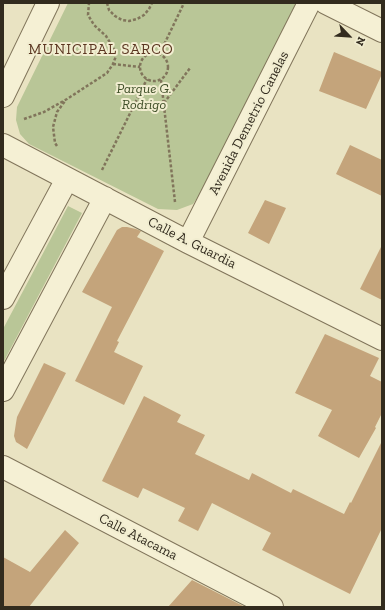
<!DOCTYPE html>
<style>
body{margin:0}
#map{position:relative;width:385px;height:610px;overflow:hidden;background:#e9e3c2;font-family:"Zilla Slab",serif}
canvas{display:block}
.frame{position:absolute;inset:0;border:4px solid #322b1e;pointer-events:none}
.north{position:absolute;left:329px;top:16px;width:40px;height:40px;-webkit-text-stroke:3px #f1edd0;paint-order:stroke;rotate:115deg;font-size:11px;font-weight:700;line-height:16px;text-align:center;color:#322b1e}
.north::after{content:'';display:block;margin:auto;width:14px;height:18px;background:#322b1e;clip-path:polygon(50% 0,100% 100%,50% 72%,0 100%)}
</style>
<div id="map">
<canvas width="385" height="610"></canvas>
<div class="frame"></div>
<div class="north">N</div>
</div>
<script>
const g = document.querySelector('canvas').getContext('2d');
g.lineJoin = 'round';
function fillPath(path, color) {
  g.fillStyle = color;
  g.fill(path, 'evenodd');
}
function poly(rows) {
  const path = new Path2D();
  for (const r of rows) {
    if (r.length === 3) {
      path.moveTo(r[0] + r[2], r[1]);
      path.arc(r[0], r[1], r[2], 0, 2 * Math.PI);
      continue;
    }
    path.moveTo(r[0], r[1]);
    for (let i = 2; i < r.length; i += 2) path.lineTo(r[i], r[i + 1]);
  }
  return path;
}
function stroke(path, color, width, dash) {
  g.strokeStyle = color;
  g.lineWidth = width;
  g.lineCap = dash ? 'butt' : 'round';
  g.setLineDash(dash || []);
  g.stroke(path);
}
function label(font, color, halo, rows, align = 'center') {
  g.font = font + ' "Zilla Slab",serif';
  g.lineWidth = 4;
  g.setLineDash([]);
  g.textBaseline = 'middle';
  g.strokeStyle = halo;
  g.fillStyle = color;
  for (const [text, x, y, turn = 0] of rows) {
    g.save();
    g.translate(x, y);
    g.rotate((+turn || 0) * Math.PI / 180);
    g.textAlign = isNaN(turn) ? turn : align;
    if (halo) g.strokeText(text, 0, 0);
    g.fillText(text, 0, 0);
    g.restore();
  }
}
const green = poly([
 [68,3,297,3,203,190,193,204,177,210,158,209,29,144,20,134,16,120,17,107],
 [68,206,82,213,3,363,3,329]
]);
const building = poly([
 [334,52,382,72,382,74,366,109,319,91],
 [350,145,382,160,382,196,336,174],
 [265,200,286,208,269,244,248,233],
 [122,227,127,227,136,229,141,231,137,237,164,251,117,341,119,342,114,352,143,366,124,405,75,381,112,307,82,292,117,230],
 [382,245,382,300,360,289],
 [325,334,379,358,370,376,382,382,382,413,375,427,376,428,359,458,318,436,332,410,295,393],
 [44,363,66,373,27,449,16,442,14,436,16,423,17,417],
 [144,396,181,415,177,422,205,435,195,454,249,480,252,473,291,493,293,489,344,514,350,502,351,503,382,441,382,528,350,594,262,550,271,533,212,503,198,531,178,521,185,508,143,488,138,498,102,481],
 [65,530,79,543,29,607,3,607,3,557,30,572],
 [192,580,245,607,168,607]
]);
const path = poly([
 [107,3,109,10,115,16,122,20,129,21,137,19,144,15,149,9,152,3],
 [154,67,14],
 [160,53,184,3],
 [113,64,140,67],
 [161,80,175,202],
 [164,103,190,68],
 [24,119,44,112,67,99,107,73,113,64,116,56,114,49,106,36,94,25,88,15,89,3],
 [57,146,55,143,53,127,57,112,65,101],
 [102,170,147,79]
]);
const minor = poly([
 [326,3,382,31],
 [3,96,48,3],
 [3,145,188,242,382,339],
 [188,242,309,3],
 [3,298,67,179],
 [3,390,105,198],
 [3,467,272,607]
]);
const parkNames = [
 ["Parque G.",144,89],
 ["Rodrigo",144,105]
];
const streetNames = [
 ["Avenida Demetrio Canelas",249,123,-63],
 ["Calle A. Guardia",192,243,27],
 ["Calle Atacama",138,537,27]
];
const neighbourhoodNames = [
 ["MUNICIPAL SARCO",101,50]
];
fillPath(green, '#b9c697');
fillPath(building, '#c4a47b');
stroke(minor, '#81755b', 24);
stroke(path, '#81755b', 2.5, [3, 2]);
stroke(minor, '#f5f0d4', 22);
label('italic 14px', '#3d4d26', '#f1edd0', parkNames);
label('14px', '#322b1e', '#f1edd0', streetNames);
g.letterSpacing = '1px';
label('15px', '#5b3621', '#f1edd0', neighbourhoodNames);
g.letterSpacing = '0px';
</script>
